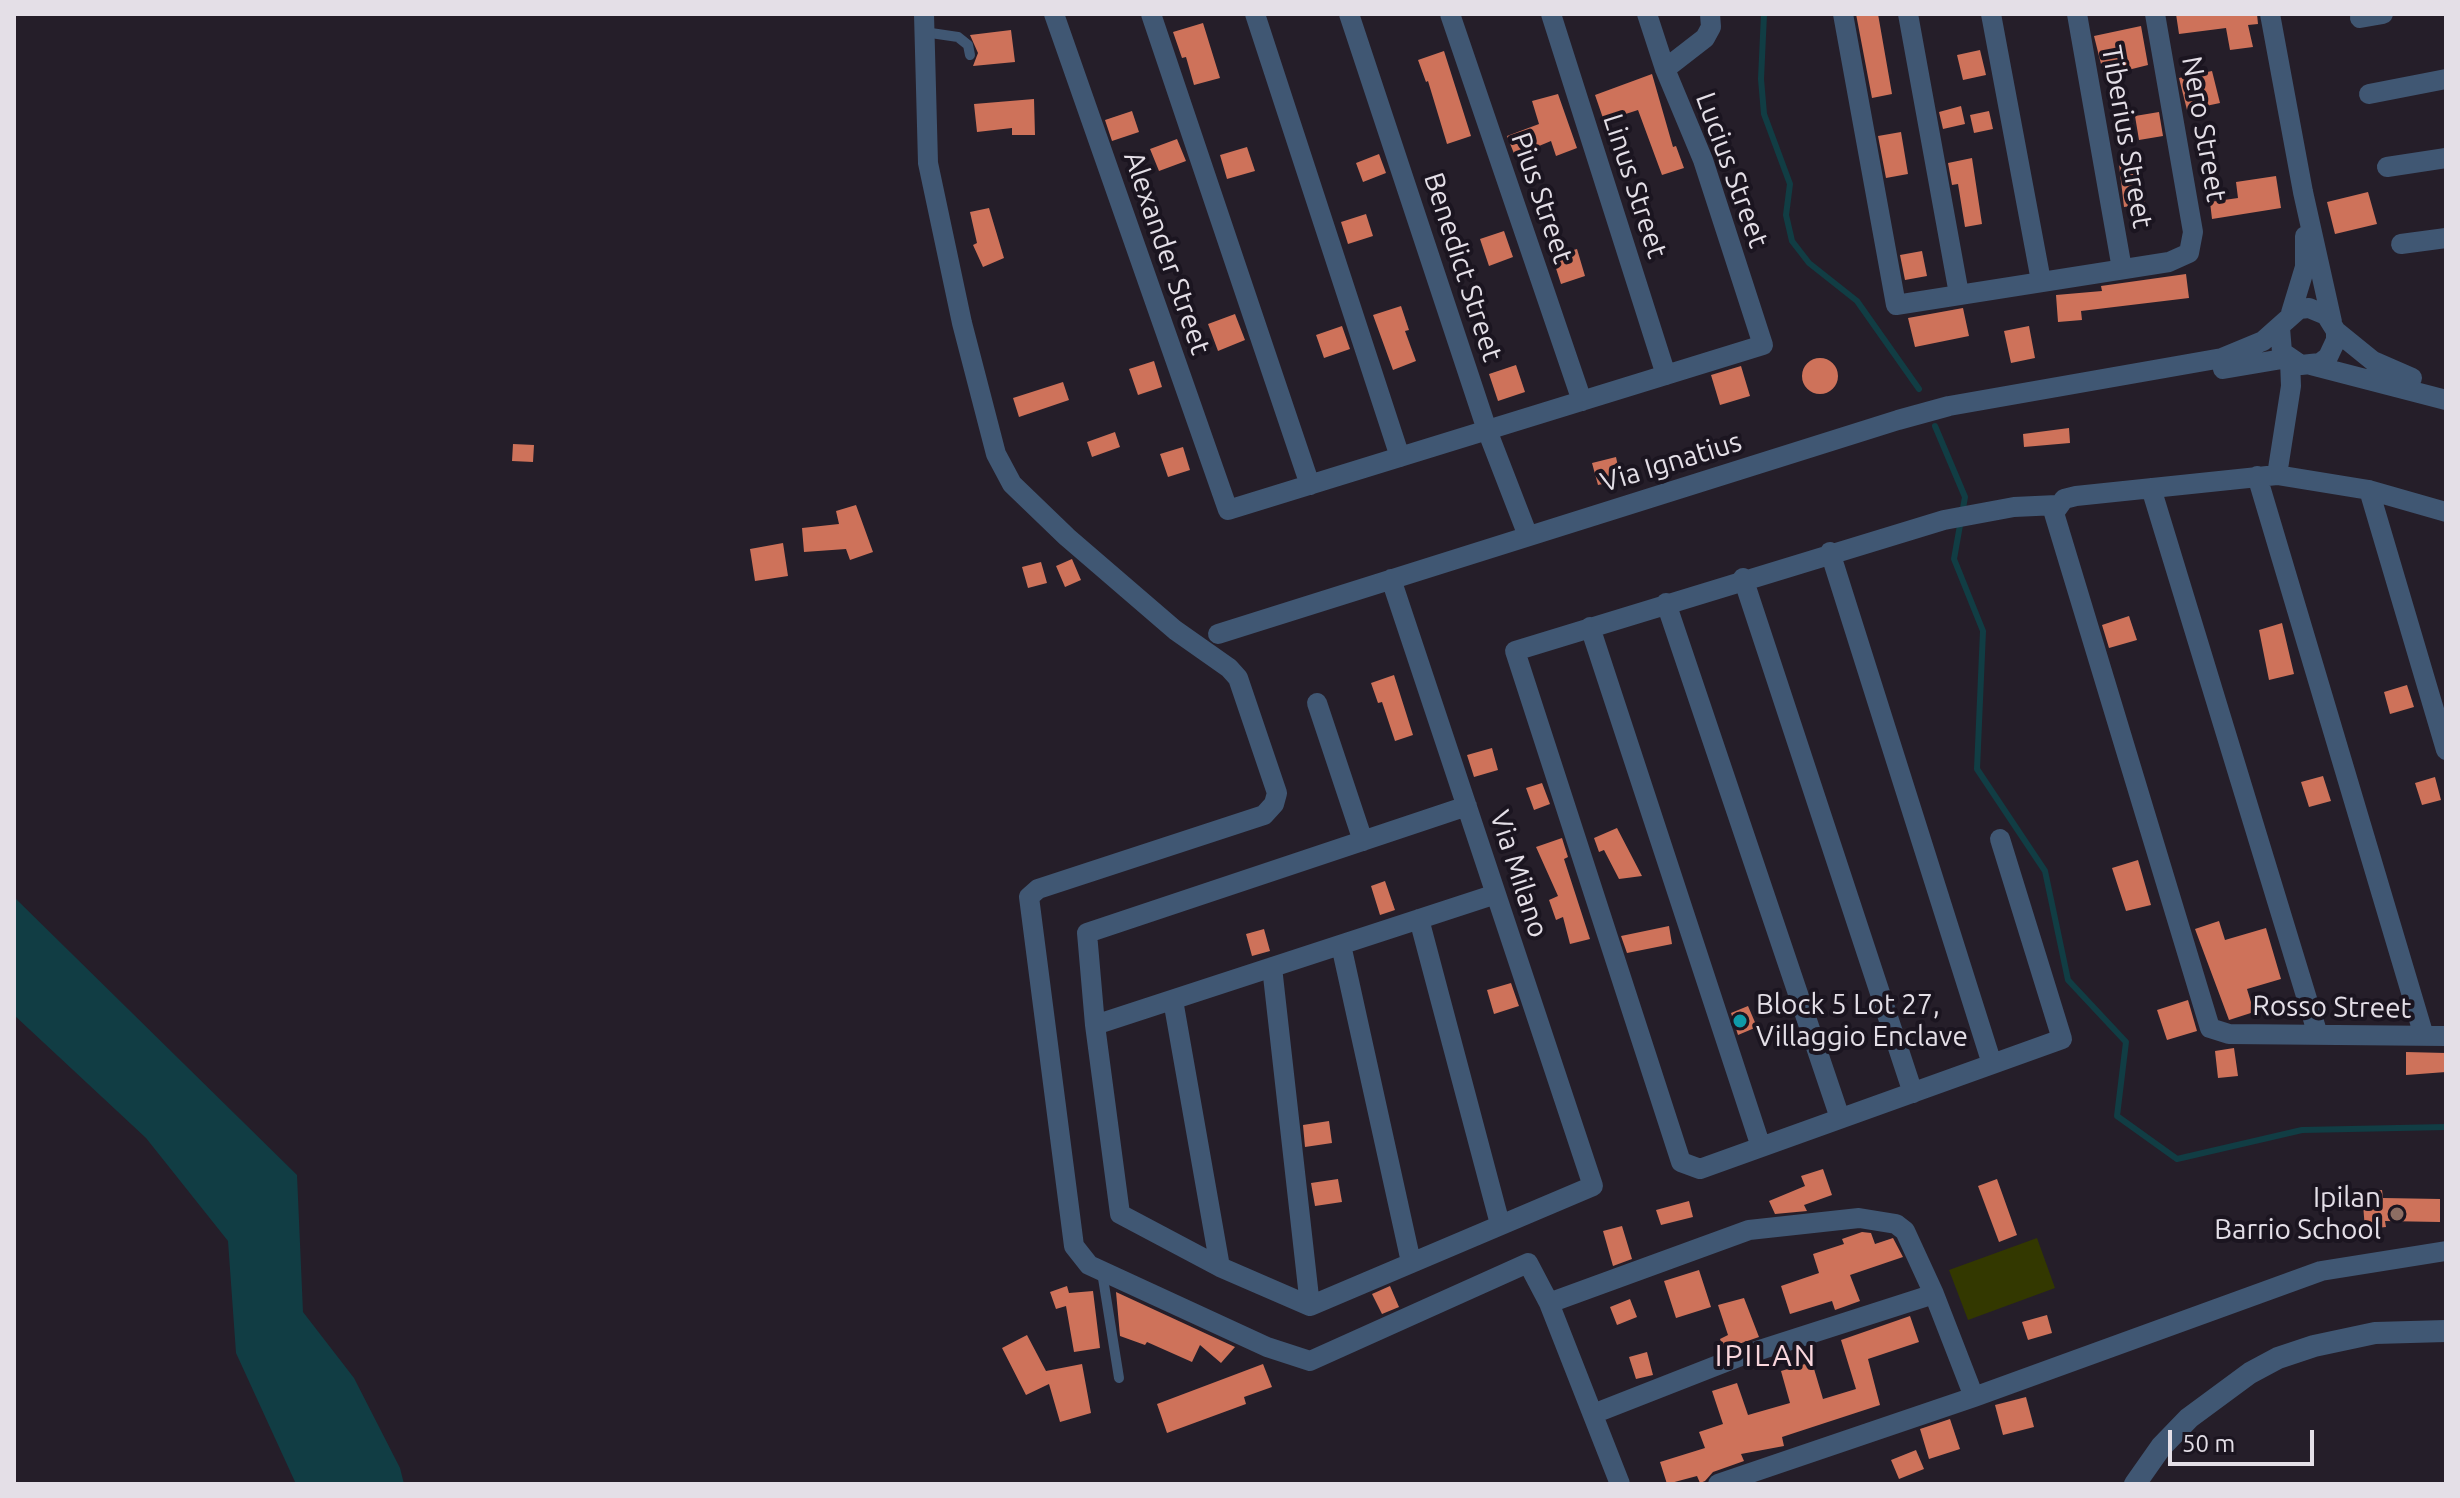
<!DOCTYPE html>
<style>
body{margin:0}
#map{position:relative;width:2460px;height:1498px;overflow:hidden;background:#251e29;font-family:Ubuntu,sans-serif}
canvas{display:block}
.frame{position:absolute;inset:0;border:16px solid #e4dfe7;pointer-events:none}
.scale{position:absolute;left:2168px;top:1430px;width:146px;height:36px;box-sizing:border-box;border:4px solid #e4dfe7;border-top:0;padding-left:10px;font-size:24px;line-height:28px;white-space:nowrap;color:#e4dfe7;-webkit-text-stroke:6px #1b1520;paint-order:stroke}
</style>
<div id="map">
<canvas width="2460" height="1498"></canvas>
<div class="frame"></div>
<div class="scale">50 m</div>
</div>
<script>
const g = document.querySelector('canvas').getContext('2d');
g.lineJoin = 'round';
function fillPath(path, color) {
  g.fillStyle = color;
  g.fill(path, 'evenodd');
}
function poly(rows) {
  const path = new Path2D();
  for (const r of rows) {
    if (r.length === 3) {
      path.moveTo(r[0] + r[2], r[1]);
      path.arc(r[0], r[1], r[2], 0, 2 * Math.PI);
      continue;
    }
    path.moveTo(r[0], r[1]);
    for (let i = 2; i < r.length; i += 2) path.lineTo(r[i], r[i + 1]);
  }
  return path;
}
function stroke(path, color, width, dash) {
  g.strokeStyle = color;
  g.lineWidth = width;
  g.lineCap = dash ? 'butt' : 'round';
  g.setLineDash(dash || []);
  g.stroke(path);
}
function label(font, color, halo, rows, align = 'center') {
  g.font = font + ' Ubuntu,sans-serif';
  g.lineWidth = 8;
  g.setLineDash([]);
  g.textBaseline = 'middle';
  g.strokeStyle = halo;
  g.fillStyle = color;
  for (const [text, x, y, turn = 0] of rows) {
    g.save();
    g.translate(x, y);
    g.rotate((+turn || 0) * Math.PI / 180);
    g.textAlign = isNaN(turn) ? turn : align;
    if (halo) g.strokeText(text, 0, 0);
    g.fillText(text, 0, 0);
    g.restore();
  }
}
const green = poly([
 [2037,1238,2055,1288,1968,1320,1949,1270]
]);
const water = poly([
 [14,897,297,1175,303,1312,354,1378,400,1468,404,1484,296,1484,236,1353,228,1241,146,1138,14,1015]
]);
const stream = poly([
 [1764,14,1761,79,1764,114,1790,184,1786,215,1792,241,1809,263,1857,301,1919,389],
 [1935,426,1965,497,1954,559,1983,631,1977,769,2045,871,2068,980,2126,1042,2117,1116,2177,1159,2302,1130,2446,1127]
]);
const building = poly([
 [1856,14,1878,14,1892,94,1872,98],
 [2176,14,2257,14,2258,24,2248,25,2253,47,2230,50,2226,28,2179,34],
 [1203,23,1220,78,1194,85,1186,57,1182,58,1173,32],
 [2141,26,2148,65,2104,76,2094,36],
 [1011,30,1015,62,973,66,978,53,970,35],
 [1980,50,1986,75,1963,80,1957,55],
 [1444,51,1471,136,1447,144,1428,81,1426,82,1418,60],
 [2212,71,2220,103,2187,110,2179,78],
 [1652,74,1673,147,1676,146,1684,168,1662,175,1638,110,1604,121,1595,95],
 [1558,94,1577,148,1556,156,1551,141,1515,156,1507,136,1539,124,1532,101],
 [1034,99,1035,135,1012,135,1012,128,977,132,974,104],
 [1961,106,1965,124,1943,129,1939,112],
 [1132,111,1139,132,1112,141,1105,120],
 [1989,111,1993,129,1974,133,1970,115],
 [2159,112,2163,136,2139,140,2135,116],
 [1901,132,1908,174,1886,178,1878,136],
 [1177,139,1186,161,1159,171,1150,149],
 [1247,147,1255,171,1227,179,1220,155],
 [1379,154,1386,173,1363,182,1356,163],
 [1972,158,1982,224,1965,227,1958,184,1952,185,1948,163],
 [2140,161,2145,204,2124,207,2119,164],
 [2276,176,2281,208,2212,219,2210,202,2238,198,2236,182],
 [2368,192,2377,224,2335,234,2327,202],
 [989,208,1004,258,983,267,973,245,977,243,970,212],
 [1366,214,1373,236,1348,244,1341,222],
 [1504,231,1513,257,1489,266,1480,239],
 [1577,249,1585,276,1561,284,1552,256],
 [1922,251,1927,276,1905,280,1900,255],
 [2186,274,2189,298,2081,311,2082,320,2058,322,2056,295,2102,291,2101,286],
 [1401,306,1409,330,1405,331,1416,361,1393,370,1373,315],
 [1963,308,1969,336,1915,347,1908,318],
 [1235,314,1245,340,1218,351,1208,324],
 [1342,326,1350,349,1324,358,1316,335],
 [2029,326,2035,358,2011,363,2004,331],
 [1820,376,18],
 [1154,361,1162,387,1138,395,1129,369],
 [1516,365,1525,392,1498,401,1489,374],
 [1741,366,1750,396,1720,405,1711,375],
 [1063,382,1069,400,1019,417,1013,398],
 [2069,428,2070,443,2024,447,2023,434],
 [1115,432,1120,447,1092,457,1087,442],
 [513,444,534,445,533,462,512,461],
 [1183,447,1190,470,1168,477,1160,454],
 [1616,457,1621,480,1598,485,1592,463],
 [856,505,873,552,850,560,846,549,804,552,802,528,839,524,836,511],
 [783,543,788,576,755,581,750,549],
 [1072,559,1081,580,1065,587,1056,566],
 [1041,562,1047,583,1028,588,1022,567],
 [2129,616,2137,640,2109,648,2102,625],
 [2282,623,2294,674,2269,680,2259,630],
 [1394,675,1413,735,1395,741,1382,702,1378,703,1371,683],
 [2407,685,2414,707,2390,714,2384,692],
 [1492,748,1498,770,1474,777,1467,755],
 [2323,776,2331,801,2309,807,2301,782],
 [2435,777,2441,800,2422,805,2415,783],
 [1542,783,1550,804,1534,810,1526,788],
 [1617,828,1642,876,1619,879,1604,850,1599,852,1594,838],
 [1562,838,1568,857,1564,859,1590,939,1570,944,1563,917,1556,920,1549,900,1558,896,1536,847],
 [2138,860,2151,905,2126,911,2112,868],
 [1385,881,1395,910,1380,915,1371,886],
 [2219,921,2225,940,2266,928,2281,979,2247,989,2254,1012,2229,1020,2195,929],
 [1669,926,1672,944,1627,953,1621,936],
 [1264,929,1270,951,1252,956,1246,934],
 [1511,983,1519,1006,1494,1014,1487,990],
 [2188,1000,2197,1031,2167,1040,2157,1010],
 [1748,1006,1757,1027,1738,1035,1731,1013],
 [2234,1048,2238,1076,2218,1078,2215,1051],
 [2406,1052,2446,1053,2446,1072,2406,1075],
 [1329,1121,1332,1143,1305,1147,1303,1125],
 [1823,1169,1832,1195,1804,1205,1807,1211,1775,1214,1769,1201,1805,1186,1801,1176],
 [1338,1179,1342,1202,1315,1206,1311,1183],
 [1997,1179,2017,1235,1999,1242,1978,1186],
 [2382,1190,2383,1198,2440,1199,2440,1222,2385,1221,2386,1227,2365,1229,2362,1192],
 [1689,1201,1693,1217,1661,1225,1656,1210],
 [1622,1226,1632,1259,1613,1266,1603,1231],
 [1862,1232,1871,1233,1875,1244,1893,1238,1903,1257,1850,1275,1860,1301,1835,1310,1832,1301,1790,1314,1781,1286,1819,1273,1813,1254,1844,1244,1842,1239],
 [1699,1270,1711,1307,1676,1318,1664,1281],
 [1067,1286,1069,1293,1093,1291,1100,1348,1074,1352,1066,1306,1056,1309,1050,1292],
 [1390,1286,1399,1307,1382,1314,1372,1294],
 [1116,1292,1235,1347,1221,1363,1200,1345,1192,1362,1147,1342,1145,1345,1120,1336],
 [1744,1298,1759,1337,1724,1349,1720,1339,1728,1335,1718,1305],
 [1630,1299,1637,1317,1617,1325,1610,1307],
 [2047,1315,2052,1333,2028,1340,2022,1322],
 [1910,1316,1919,1342,1868,1359,1880,1405,1782,1437,1784,1446,1741,1454,1744,1461,1713,1472,1705,1481,1700,1483,1697,1476,1667,1484,1660,1462,1705,1448,1699,1432,1723,1424,1712,1391,1737,1383,1748,1415,1790,1403,1781,1371,1812,1362,1823,1399,1856,1389,1841,1340],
 [1027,1335,1046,1371,1082,1364,1091,1413,1060,1422,1049,1384,1026,1395,1002,1348],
 [1647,1352,1653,1375,1636,1379,1629,1357],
 [1263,1364,1272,1387,1244,1397,1246,1404,1167,1433,1157,1404],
 [2026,1397,2034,1427,2003,1435,1995,1405],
 [1950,1419,1960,1449,1929,1459,1920,1429],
 [1916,1450,1924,1469,1899,1479,1891,1460]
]);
const service = poly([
 [924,32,958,37,968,45,970,55],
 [1102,1272,1119,1378]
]);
const minor = poly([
 [924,14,928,163,962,323,996,454,1012,484,1067,537,1175,630,1229,668,1238,678,1277,793,1274,804,1264,815,1038,889,1029,897,1074,1246,1089,1265,1267,1347,1310,1361,1528,1263,1549,1303,1620,1484],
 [1054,14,1228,510,1763,345,1703,160,1665,69,1647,14],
 [1151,14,1310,485],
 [1255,14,1400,457],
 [1349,14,1487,430,1528,536],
 [1450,14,1582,401],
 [1551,14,1666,375],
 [1843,14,1896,305,2169,262,2189,253,2193,232,2155,14],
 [1908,14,1959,294],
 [1991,14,2041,281],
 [2077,14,2122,269],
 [2270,14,2303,192,2332,322],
 [2360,18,2383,14],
 [1665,69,1705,38,1711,27,1710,14],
 [2369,94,2446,79],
 [2387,167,2446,158],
 [2401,244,2446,238],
 [2291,313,2305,267,2305,236],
 [2336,331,2373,361,2412,378],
 [2311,365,2446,400],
 [2223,369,2288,358],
 [2277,475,2291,386,2290,360],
 [2257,476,2424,1036],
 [2151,488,2318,1035],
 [2369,490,2446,750],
 [2446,512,2369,490,2277,475,2076,496,2064,499,2054,513,2210,1028,2229,1034,2446,1036],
 [1830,552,1992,1064],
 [1743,578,1913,1093],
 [1391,579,1450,756,1593,1186,1310,1306,1220,1267,1120,1214,1095,1025,1087,933,1467,806],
 [1666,603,1840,1118],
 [1590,627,1761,1147],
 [1218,634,1898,420,1949,406,2222,358,2263,341,2299,309,2309,308,2326,315,2336,331,2336,340,2328,357,2320,363,2301,365,2282,352,2280,328],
 [1317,703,1363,841],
 [2000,839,2062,1039,1700,1169,1681,1162,1515,651,1944,520,2014,507,2057,505],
 [1419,919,1500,1224],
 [1341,945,1411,1262],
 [1272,967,1310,1306],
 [1173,1000,1220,1267],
 [1095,1025,1496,894],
 [1549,1303,1749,1230,1859,1218,1896,1224,1905,1231,1934,1294,1974,1397],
 [1593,1414,1741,1356,1934,1294],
 [1718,1484,1974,1397,2321,1271,2446,1251]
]);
const tertiary = poly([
 [2135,1484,2161,1447,2189,1418,2250,1373,2278,1358,2314,1346,2375,1333,2446,1331]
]);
const markers = [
 [1740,1021,8,"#0f9aa8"],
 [2397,1214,8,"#8d6e63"]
];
const streetNames = [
 ["Nero Street",2204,129,80],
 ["Tiberius Street",2127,137,80],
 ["Lucius Street",1732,170,70],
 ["Linus Street",1635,186,72],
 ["Pius Street",1542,198,71],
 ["Alexander Street",1167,253,71],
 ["Benedict Street",1463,267,72],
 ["Via Ignatius",1671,462,-17],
 ["Via Milano",1519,874,72],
 ["Rosso Street",2332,1007,1]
];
const poiNames = [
 ["Block 5 Lot 27,",1756,1005],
 ["Villaggio Enclave",1756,1037],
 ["Ipilan",2381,1198,"right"],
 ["Barrio School",2381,1230,"right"]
];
const neighbourhoodNames = [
 ["IPILAN",1766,1356]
];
fillPath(green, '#333800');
fillPath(water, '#113d44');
stroke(stream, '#113d44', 6);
fillPath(building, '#ce725a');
stroke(service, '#405773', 10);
stroke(minor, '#405773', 20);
stroke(tertiary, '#405773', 22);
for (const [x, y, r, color] of markers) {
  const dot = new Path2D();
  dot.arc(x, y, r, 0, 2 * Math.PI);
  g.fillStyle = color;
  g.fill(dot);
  stroke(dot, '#1b1520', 3);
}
label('28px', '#e4dfe7', '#1b1520', streetNames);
label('28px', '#e4dfe7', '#1b1520', poiNames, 'left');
g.letterSpacing = '2px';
label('30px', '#f9d6dc', '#1b1520', neighbourhoodNames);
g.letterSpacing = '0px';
</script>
